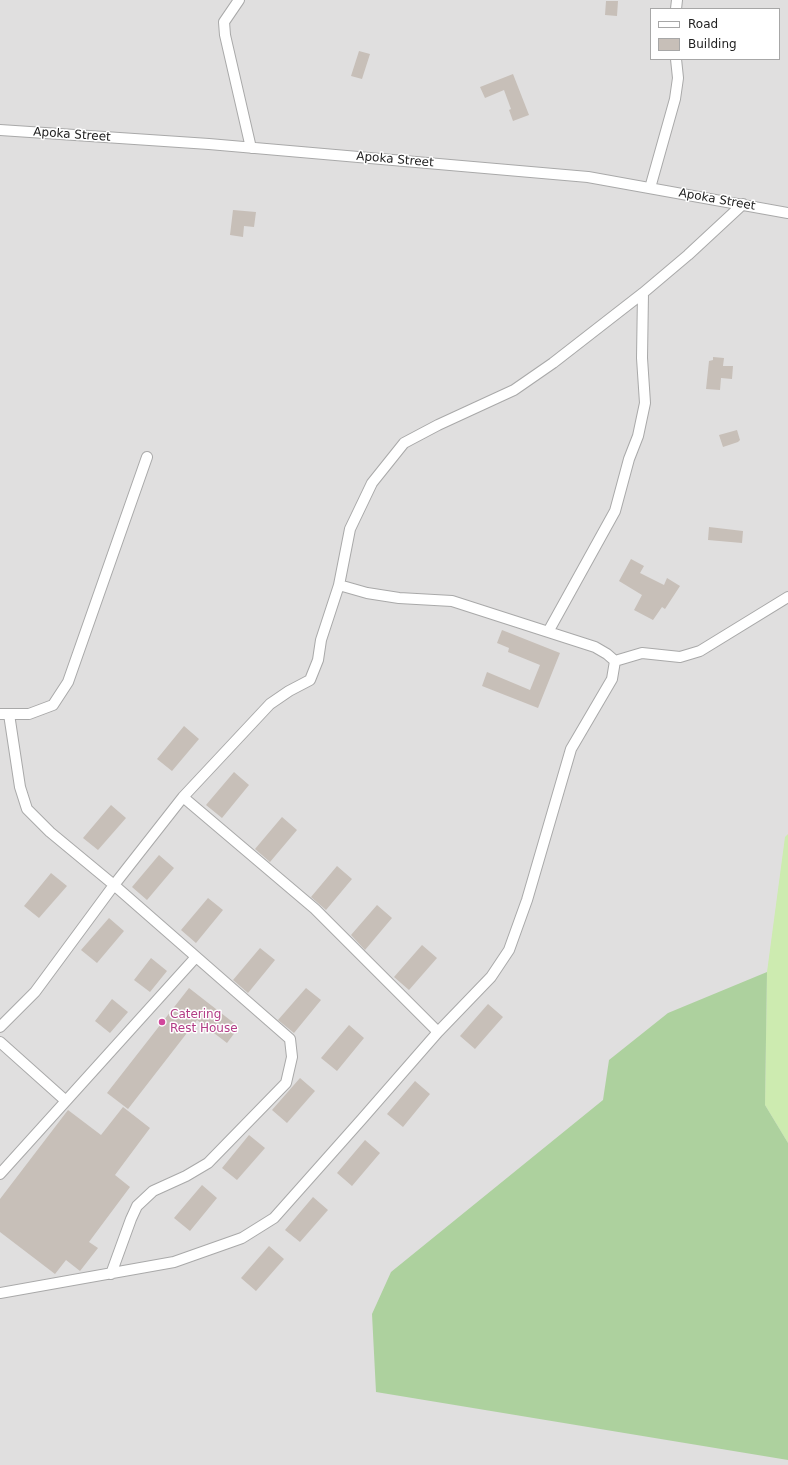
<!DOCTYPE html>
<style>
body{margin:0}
#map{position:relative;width:788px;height:1465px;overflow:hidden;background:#f2efe9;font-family:"DejaVu Sans",sans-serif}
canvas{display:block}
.legend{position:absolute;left:650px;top:8px;width:130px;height:52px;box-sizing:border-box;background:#fff;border:1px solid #a7a7a7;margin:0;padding:5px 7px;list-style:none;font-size:12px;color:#222}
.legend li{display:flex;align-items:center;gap:8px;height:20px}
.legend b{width:20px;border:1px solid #a7a7a7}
</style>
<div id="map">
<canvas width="788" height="1465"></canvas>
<ul class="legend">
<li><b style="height:5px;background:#fff"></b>Road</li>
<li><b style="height:11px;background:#c7bfb8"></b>Building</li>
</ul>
</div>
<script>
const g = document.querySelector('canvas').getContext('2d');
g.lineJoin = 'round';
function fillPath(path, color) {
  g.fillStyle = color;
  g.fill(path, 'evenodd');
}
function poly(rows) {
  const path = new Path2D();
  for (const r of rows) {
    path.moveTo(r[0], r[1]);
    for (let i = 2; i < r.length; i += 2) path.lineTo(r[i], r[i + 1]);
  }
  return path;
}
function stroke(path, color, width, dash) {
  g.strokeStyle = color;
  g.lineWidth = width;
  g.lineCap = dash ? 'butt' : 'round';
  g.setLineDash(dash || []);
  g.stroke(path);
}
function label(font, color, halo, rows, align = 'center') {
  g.font = font + ' "DejaVu Sans",sans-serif';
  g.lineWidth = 3;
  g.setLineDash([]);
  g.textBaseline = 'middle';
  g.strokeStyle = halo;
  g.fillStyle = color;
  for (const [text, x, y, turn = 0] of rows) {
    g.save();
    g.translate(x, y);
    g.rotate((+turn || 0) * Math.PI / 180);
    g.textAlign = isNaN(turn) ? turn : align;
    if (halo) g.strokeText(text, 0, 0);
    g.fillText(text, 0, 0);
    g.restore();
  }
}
const residential = poly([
 [0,0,788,0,788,1465,0,1465],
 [651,9,779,9,779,59,651,59]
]);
const grass = poly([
 [788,834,788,1143,765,1105,767,972,785,837]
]);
const forest = poly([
 [767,972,765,1105,788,1143,788,1460,376,1392,372,1314,391,1272,603,1100,609,1060,668,1013]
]);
const building = poly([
 [606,1,618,1,617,16,605,15],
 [359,51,370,54,362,79,351,76],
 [513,74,529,115,513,121,509,110,511,109,504,90,485,98,480,87],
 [233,210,256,212,254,227,244,226,243,237,230,235],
 [713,357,724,358,723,366,733,366,732,379,721,378,720,390,706,389,709,361,713,360],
 [737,430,740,440,738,442,723,447,719,435],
 [709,527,743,531,742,543,708,540],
 [631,559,644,566,640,573,664,585,667,578,680,586,665,609,662,607,653,620,634,610,642,595,619,581],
 [502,630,560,653,538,708,482,686,487,672,530,690,540,665,508,652,509,648,497,643],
 [184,726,199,739,172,771,157,759],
 [234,772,249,785,222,818,206,805],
 [111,805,126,818,98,850,83,838],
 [282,817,297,830,270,862,255,849],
 [159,855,174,868,147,900,132,887],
 [337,866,352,879,326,910,311,897],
 [51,873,67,886,39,918,24,906],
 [208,898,223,910,196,943,181,930],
 [377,905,392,918,365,950,351,935],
 [109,918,124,931,97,963,81,950],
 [422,945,437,958,409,990,394,977],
 [260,948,275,960,248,993,233,980],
 [151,958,167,971,150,992,134,980],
 [189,988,239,1027,227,1043,197,1020,128,1109,107,1093],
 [306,988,321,1000,294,1033,278,1020],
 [112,999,128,1012,110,1033,95,1021],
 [488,1004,503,1017,475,1049,460,1036],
 [349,1025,364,1038,337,1071,321,1058],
 [300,1078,315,1091,287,1123,272,1110],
 [415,1081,430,1094,403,1127,387,1114],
 [123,1107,150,1128,115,1175,130,1187,89,1242,98,1248,80,1271,66,1260,55,1274,0,1232,0,1199,68,1110,101,1135],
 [249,1135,265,1148,237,1180,222,1168],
 [365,1140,380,1153,352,1186,337,1173],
 [202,1185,217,1198,190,1231,174,1218],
 [313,1197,328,1210,300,1242,285,1230],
 [269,1246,284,1259,256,1291,241,1278]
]);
const street = poly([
 [239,0,224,22,225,35,251,148],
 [676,9,677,0],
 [0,130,209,144,588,177,788,213],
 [650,188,675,99,678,78,676,59],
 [339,585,367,593,399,598,452,601,595,647,607,654,615,661],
 [548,632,615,511,629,459,638,436,645,403,642,358,643,293],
 [615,661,642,653,680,657,700,651,788,597],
 [0,714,29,714,53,705,68,682,147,457],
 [9,714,20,787,27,809,50,832,114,885,290,1039,292,1057,286,1083,208,1163,186,1176,153,1191,137,1206,131,1219,111,1274],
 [183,797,315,909,438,1032],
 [0,1027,35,992,114,885,183,797,270,704,289,691,310,680,318,660,321,640,339,585,350,529,372,483,404,443,438,425,514,390,553,363,643,293,688,255,743,204],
 [0,1042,66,1101],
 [0,1174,196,957],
 [0,1293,174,1262,242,1238,274,1218,362,1119,438,1032,491,977,509,950,527,900,571,749,612,679,615,661]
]);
const markers = [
 [162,1022,4,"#d1479c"]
];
const streetNames = [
 ["Apoka Street",72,135,4],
 ["Apoka Street",395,160,5],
 ["Apoka Street",717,200,10]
];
const hotelNames = [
 ["Catering",170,1015],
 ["Rest House",170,1029]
];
fillPath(residential, '#e0dfdf');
fillPath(grass, '#cdebb0');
fillPath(forest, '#add19e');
fillPath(building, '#c7bfb8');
stroke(street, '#a9a9a9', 12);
stroke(street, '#fff', 10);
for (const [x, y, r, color] of markers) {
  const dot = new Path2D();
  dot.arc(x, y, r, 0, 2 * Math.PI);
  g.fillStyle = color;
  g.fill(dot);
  stroke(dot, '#fff', 1.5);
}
label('12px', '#222', '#fff', streetNames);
label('12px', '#b23c85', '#fff', hotelNames, 'left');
</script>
